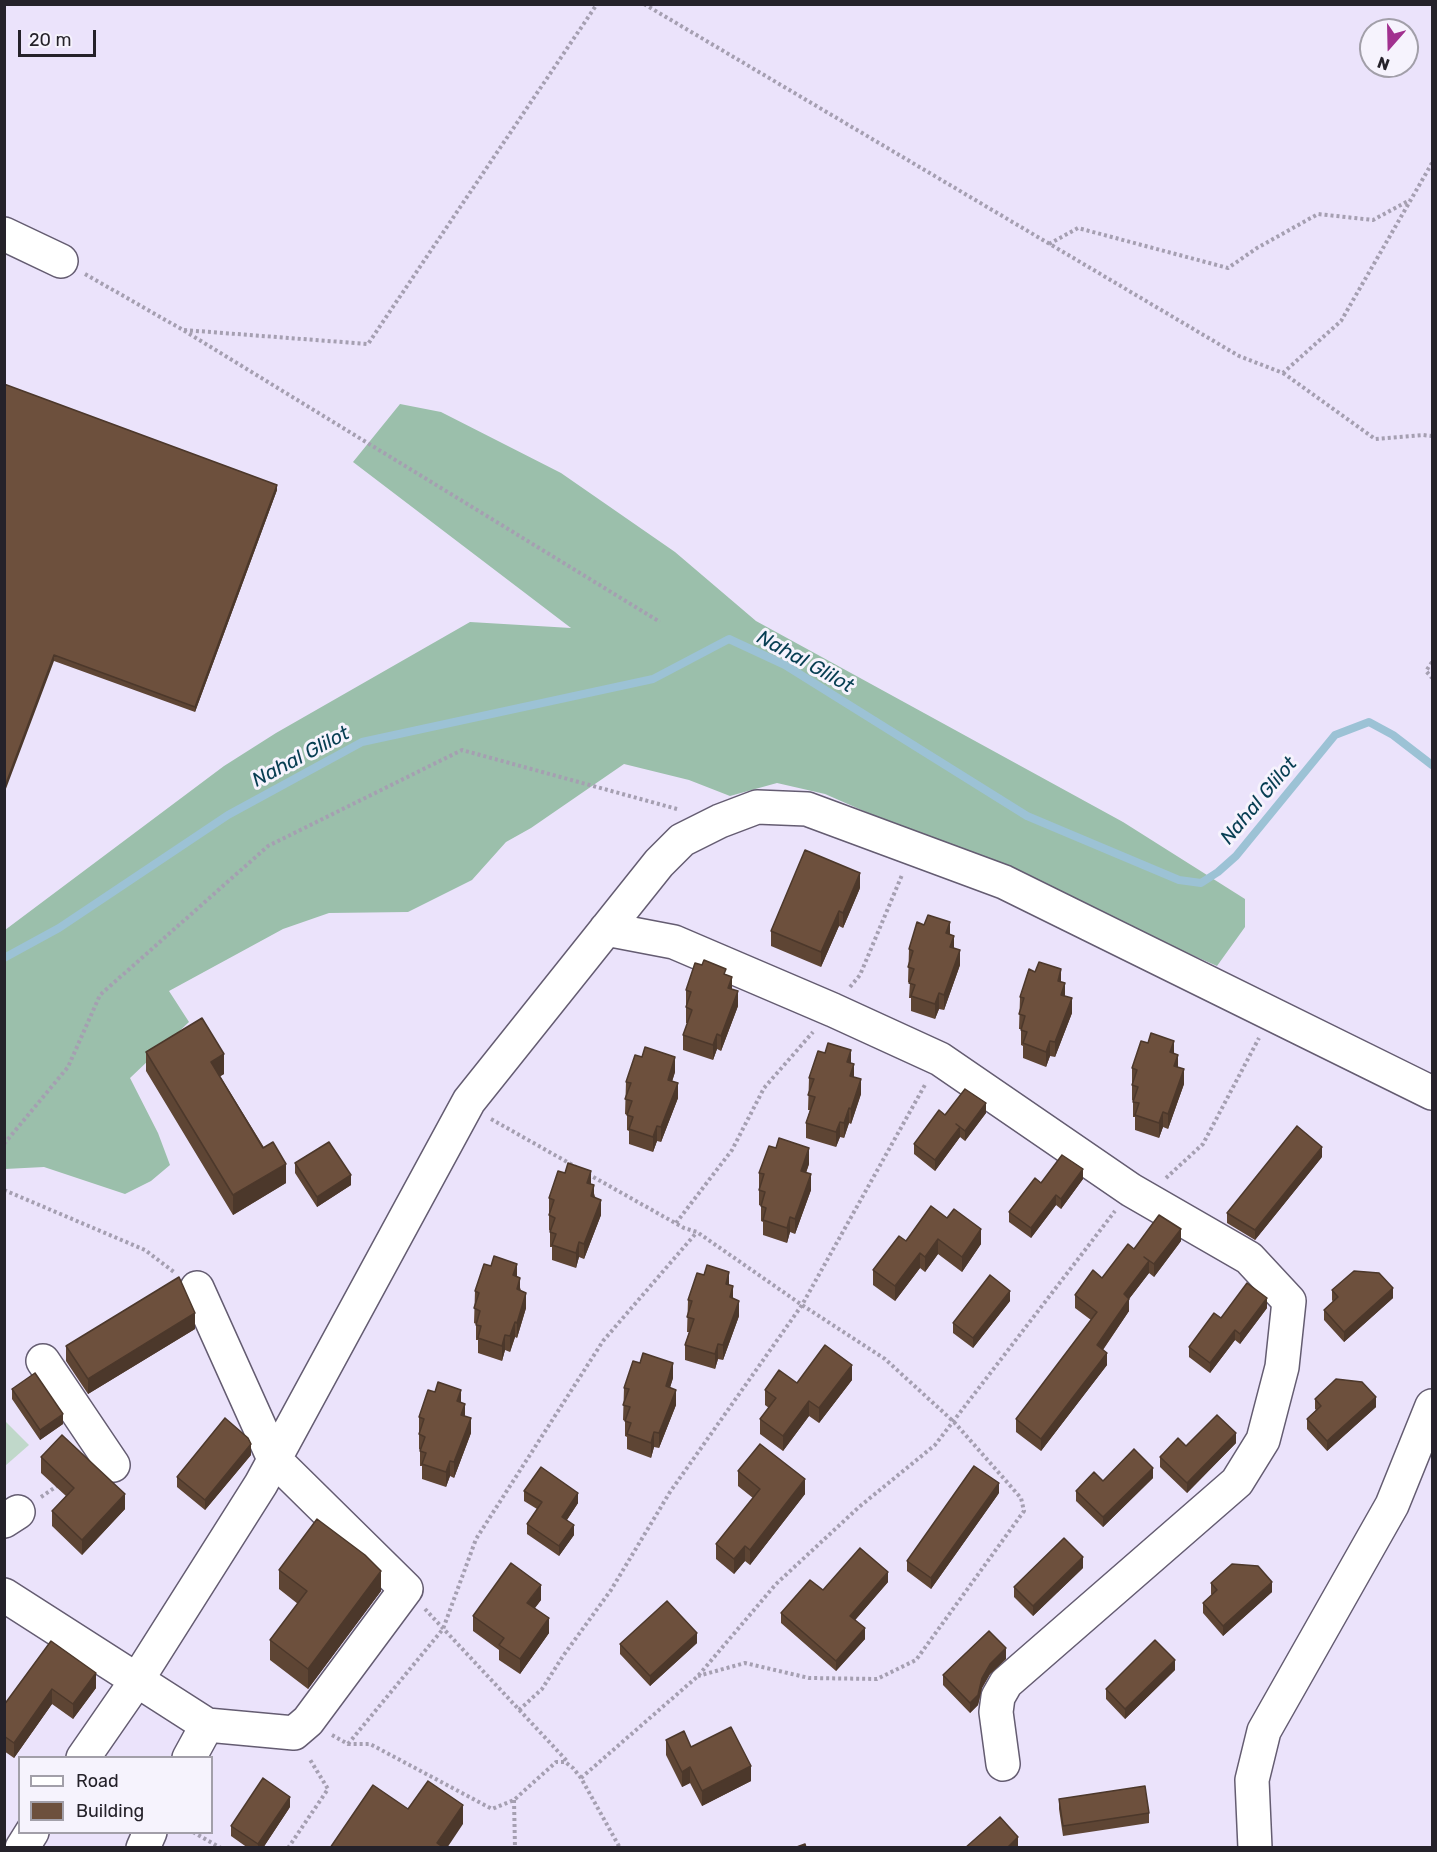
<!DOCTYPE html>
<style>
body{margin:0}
#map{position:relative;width:1437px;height:1852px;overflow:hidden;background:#ebe3fb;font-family:Rubik,sans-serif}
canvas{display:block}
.frame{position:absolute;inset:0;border:6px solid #25222a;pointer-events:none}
.legend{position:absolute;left:18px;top:1756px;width:195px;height:78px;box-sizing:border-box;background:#f6f3fd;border:2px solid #a29fa9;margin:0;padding:8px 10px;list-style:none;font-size:18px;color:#25222a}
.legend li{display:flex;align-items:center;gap:12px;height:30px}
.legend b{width:30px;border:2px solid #a29fa9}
.north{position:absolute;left:1359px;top:18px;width:60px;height:60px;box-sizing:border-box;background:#f6f3fd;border:2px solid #a29fa9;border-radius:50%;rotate:200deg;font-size:16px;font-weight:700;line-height:24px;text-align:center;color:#25222a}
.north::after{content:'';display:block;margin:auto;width:21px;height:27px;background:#a1318f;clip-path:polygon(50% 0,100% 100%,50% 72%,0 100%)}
.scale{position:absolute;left:18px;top:30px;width:78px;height:27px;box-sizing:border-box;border:3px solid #25222a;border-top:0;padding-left:8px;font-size:18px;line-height:21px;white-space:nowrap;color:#25222a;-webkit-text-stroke:4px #f6f3fd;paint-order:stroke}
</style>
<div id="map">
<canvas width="1437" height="1852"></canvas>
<div class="frame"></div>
<ul class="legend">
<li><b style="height:8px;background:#fff"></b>Road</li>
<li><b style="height:16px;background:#6d503d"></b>Building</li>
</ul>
<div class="north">N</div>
<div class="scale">20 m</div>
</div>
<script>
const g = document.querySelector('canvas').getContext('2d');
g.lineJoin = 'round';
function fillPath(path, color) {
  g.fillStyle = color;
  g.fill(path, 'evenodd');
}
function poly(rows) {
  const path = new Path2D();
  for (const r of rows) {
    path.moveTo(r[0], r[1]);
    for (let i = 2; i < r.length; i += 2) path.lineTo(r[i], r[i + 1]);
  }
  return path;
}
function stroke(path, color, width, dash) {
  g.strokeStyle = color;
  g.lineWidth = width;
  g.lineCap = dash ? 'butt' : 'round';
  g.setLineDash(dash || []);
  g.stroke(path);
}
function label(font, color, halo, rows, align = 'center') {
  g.font = font + ' Rubik,sans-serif';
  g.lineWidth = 6;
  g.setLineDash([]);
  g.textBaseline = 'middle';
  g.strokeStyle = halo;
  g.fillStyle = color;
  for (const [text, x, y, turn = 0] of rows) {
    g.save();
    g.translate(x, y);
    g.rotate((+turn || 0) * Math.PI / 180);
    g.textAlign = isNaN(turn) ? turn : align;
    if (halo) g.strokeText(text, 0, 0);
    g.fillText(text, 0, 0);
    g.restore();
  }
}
const green = poly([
 [5,1421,29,1445,5,1466]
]);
const forest = poly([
 [400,404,441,412,561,473,675,552,756,621,1123,822,1245,899,1245,927,1217,966,825,794,777,783,730,796,689,780,624,764,531,828,506,842,472,880,408,912,329,913,283,929,169,991,189,1022,130,1078,158,1133,170,1165,151,1181,125,1194,44,1167,5,1169,5,930,224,766,276,733,470,622,571,628,353,462]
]);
const stream = poly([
 [4,958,59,928,228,815,362,742,653,679,729,639,785,665,1027,816,1179,880,1201,883,1218,872,1236,856,1335,735,1369,722,1393,735,1432,765]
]);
const path = poly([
 [644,4,1239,356,1283,373,1341,321,1432,163],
 [1049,244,1078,228,1228,268,1257,248,1318,214,1373,220,1410,200],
 [85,274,183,330,660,622],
 [184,330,368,344,597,4],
 [1283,373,1375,439,1423,435,1432,436],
 [1432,662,1426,671,1432,678],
 [850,987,860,975,902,875],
 [491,1119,576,1167],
 [4,1144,68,1067,100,995,268,846,462,750,677,809],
 [588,1174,684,1228,697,1232,802,1305,885,1359,954,1422,1021,1498,1024,1511,916,1660,877,1679,809,1678,745,1663,698,1676],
 [1166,1178,1203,1144,1259,1038],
 [4,1190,145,1250,174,1272],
 [676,1223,732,1150,764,1088,813,1032],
 [41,1497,60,1484],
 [425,1609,567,1761],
 [519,1710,542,1689,563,1656,611,1590,670,1492,802,1305,926,1083],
 [332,1735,348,1744,370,1744,492,1809,514,1800,556,1762,565,1762,573,1768,581,1778,620,1848],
 [348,1744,443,1629,476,1539,603,1341,697,1232],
 [581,1778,698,1676,776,1584,859,1507,935,1445,1115,1211],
 [514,1800,515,1848],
 [193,1832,221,1848],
 [288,1848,328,1789,309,1758]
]);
const minor = poly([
 [4,234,61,261],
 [606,929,674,942,833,1010,940,1059,1131,1190,1249,1258,1289,1301,1282,1367,1263,1440,1237,1482,1006,1683,998,1697,996,1712,1003,1764],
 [43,1361,113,1465],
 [4,1521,18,1512],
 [4,1595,207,1725,294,1733,308,1721,406,1589,274,1459,197,1288],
 [83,1758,137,1680,261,1484,469,1101,659,863,682,840,720,821,757,807,807,809,1004,882,1432,1093],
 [189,1758,207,1725],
 [22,1848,32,1832],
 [143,1848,150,1832],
 [1255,1848,1252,1780,1264,1731,1392,1505,1432,1406]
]);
const wall = poly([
 [4,384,277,490,195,712,54,661],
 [860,888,843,928,839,926,821,967,771,946,771,931],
 [950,935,960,965,944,1010,939,1009,935,1019,911,1011,911,998,909,998,910,982,908,982,909,949],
 [726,975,738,1006,721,1051,717,1049,713,1060,683,1050,683,1035,688,1023,686,1023,686,990],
 [1061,982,1065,996,1072,1013,1055,1057,1050,1056,1046,1067,1023,1058,1023,1046,1021,1045,1021,1029,1019,1029,1020,997],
 [146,1052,224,1074,220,1076,286,1183,233,1215,146,1071],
 [1174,1053,1178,1067,1184,1084,1168,1129,1163,1127,1159,1138,1135,1130,1135,1117,1133,1117,1133,1101,1132,1100,1132,1068],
 [851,1063,854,1077,861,1094,851,1124,849,1123,844,1138,840,1137,836,1147,806,1138,806,1123,810,1110,808,1110,809,1078],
 [675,1072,672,1081,678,1098,661,1142,657,1141,653,1152,629,1144,629,1131,627,1130,627,1115,625,1114,626,1082],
 [986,1113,965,1141,960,1137,935,1171,914,1154,914,1144,945,1115],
 [1322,1157,1255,1240,1227,1223,1227,1213],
 [295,1163,351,1185,317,1207,295,1173],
 [809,1164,806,1173,811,1190,795,1234,790,1232,787,1243,763,1235,763,1222,761,1221,761,1206,759,1205,759,1173],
 [1083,1179,1061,1209,1056,1205,1031,1238,1009,1222,1009,1212,1041,1183],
 [591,1184,601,1215,584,1259,579,1257,576,1268,552,1260,552,1247,550,1247,550,1231,549,1230,549,1198],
 [931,1206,981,1244,962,1272,938,1254,925,1272,920,1268,895,1301,873,1285,873,1270,906,1241],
 [1181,1241,1154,1277,1149,1273,1129,1299,1129,1311,1103,1350,1107,1365,1041,1451,1016,1432,1016,1419,1091,1320,1075,1308,1075,1295,1102,1278,1134,1249],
 [517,1277,526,1308,517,1338,515,1337,510,1352,505,1350,502,1361,478,1353,478,1340,476,1340,476,1324,474,1323,475,1291],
 [729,1285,739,1316,723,1360,718,1359,715,1369,685,1360,685,1345,689,1332,687,1332,688,1300],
 [1332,1290,1393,1298,1344,1342,1324,1320,1324,1310,1333,1302,1332,1300],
 [1010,1301,973,1348,953,1333,953,1323],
 [1267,1308,1240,1344,1235,1340,1210,1373,1189,1357,1189,1347,1221,1318],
 [195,1329,88,1394,66,1361,66,1346],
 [673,1378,670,1387,676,1405,659,1448,654,1447,651,1458,627,1449,627,1437,625,1436,625,1421,623,1420,624,1388],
 [852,1380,819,1423,809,1416,783,1451,760,1434,760,1419,769,1408,765,1405,765,1390,797,1383],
 [12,1389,63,1424,40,1440,12,1399],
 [1315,1399,1376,1407,1327,1451,1307,1429,1307,1419,1316,1410,1315,1409],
 [461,1403,465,1416,471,1433,454,1478,450,1476,446,1487,422,1479,422,1466,420,1466,420,1450,419,1449,419,1417],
 [1236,1443,1187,1493,1160,1467,1160,1457,1186,1446],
 [251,1455,205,1510,177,1487,177,1477],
 [41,1457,125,1509,82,1555,52,1526,52,1511,66,1496,41,1473],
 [738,1471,805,1494,750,1565,745,1561,734,1574,716,1559,716,1544,753,1498,738,1486],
 [1153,1478,1103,1527,1076,1501,1076,1491,1103,1481],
 [524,1491,578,1503,567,1520,574,1535,559,1556,527,1534,527,1524,537,1509,524,1501],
 [999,1493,931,1589,907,1571,907,1561],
 [1083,1568,1033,1616,1014,1597,1014,1587],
 [279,1570,381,1591,308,1689,270,1660,270,1640,298,1604,279,1589],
 [888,1582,855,1620,865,1639,836,1671,781,1623,781,1613,823,1590],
 [1211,1583,1272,1592,1223,1636,1203,1613,1203,1603,1212,1595,1211,1594],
 [541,1600,535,1608,549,1633,520,1674,499,1660,499,1650,473,1631,473,1616],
 [51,1641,96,1688,73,1719,52,1704,14,1758,4,1751,4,1705],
 [697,1643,650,1686,620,1654,620,1644],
 [1006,1659,990,1674,982,1688,978,1705,970,1713,943,1685,943,1675],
 [1175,1670,1125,1719,1106,1699,1106,1689],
 [666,1740,691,1747,751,1781,702,1806,690,1783,682,1787,666,1755],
 [1059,1799,1149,1813,1149,1823,1063,1836,1059,1809],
 [290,1807,263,1848,248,1848,231,1836,231,1826]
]);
const shadedWall = poly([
 [277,485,277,490,195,712,195,707],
 [54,655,54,661,4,794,4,789],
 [860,873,860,888,843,928,843,913],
 [839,911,839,926,821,967,821,952],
 [950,922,950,937,946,933],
 [954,936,954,951,950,947],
 [960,950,960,965,944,1010,944,995],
 [1061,969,1061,984,1058,981],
 [732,977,732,992,728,988],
 [1065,983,1065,998,1061,995],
 [738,991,738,1006,721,1051,721,1036],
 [939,993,939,1009,935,1019,935,1004],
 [1072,998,1072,1013,1055,1057,1055,1042],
 [717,1034,717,1049,713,1060,713,1045],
 [1050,1041,1050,1056,1046,1067,1046,1052],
 [1174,1041,1174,1056,1170,1052],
 [851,1050,851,1065,847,1062],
 [224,1054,224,1074,211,1082,211,1062],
 [1178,1055,1178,1070,1174,1066],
 [675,1057,675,1072,668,1095,668,1080],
 [854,1064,854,1079,850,1076],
 [1184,1069,1184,1084,1168,1129,1168,1114],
 [861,1079,861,1094,851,1124,851,1109],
 [678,1083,678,1098,661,1142,661,1127],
 [986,1103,986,1113,965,1141,965,1131],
 [849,1108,849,1123,844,1138,844,1123],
 [1163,1112,1163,1127,1159,1138,1159,1123],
 [840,1122,840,1137,836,1147,836,1132],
 [657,1126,657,1141,653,1152,653,1137],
 [960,1127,960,1137,935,1171,935,1160],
 [1322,1147,1322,1157,1255,1240,1255,1230],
 [809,1148,809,1164,801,1186,801,1171],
 [286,1164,286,1183,233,1215,233,1195],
 [1083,1169,1083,1179,1061,1209,1061,1199],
 [591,1171,591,1186,587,1183],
 [811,1174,811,1190,795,1234,795,1219],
 [351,1175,351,1185,317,1207,317,1197],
 [594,1185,594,1200,591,1196],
 [1056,1195,1056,1205,1031,1238,1031,1228],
 [601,1200,601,1215,584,1259,584,1244],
 [790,1217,790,1232,787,1243,787,1228],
 [981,1229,981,1244,962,1272,962,1257],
 [1181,1229,1181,1241,1154,1277,1154,1264],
 [938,1239,938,1254,925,1272,925,1257],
 [579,1242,579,1257,576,1268,576,1253],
 [920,1253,920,1268,895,1301,895,1286],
 [1149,1261,1149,1273,1129,1299,1129,1311,1097,1358,1097,1345,1124,1294],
 [517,1264,517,1279,513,1275],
 [729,1272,729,1288,726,1284],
 [520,1278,520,1293,517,1289],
 [733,1286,733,1301,730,1297],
 [1393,1288,1393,1298,1344,1342,1344,1332],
 [1010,1291,1010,1301,973,1348,973,1338],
 [526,1293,526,1308,517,1338,517,1323],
 [1267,1298,1267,1308,1240,1344,1240,1334],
 [739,1301,739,1316,723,1360,723,1345],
 [195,1313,195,1329,88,1394,88,1379],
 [515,1322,515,1337,510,1352,510,1336],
 [1235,1330,1235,1340,1210,1373,1210,1363],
 [505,1335,505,1350,502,1361,502,1346],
 [718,1344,718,1359,715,1369,715,1354],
 [1107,1353,1107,1365,1041,1451,1041,1439],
 [673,1363,673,1378,666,1401,666,1386],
 [852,1365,852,1380,819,1423,819,1408],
 [461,1390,461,1405,457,1401],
 [676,1390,676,1405,659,1448,659,1433],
 [1376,1397,1376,1407,1327,1451,1327,1441],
 [809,1401,809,1416,783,1451,783,1436],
 [465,1404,465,1419,461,1415],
 [63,1414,63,1424,40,1440,40,1430],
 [471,1418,471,1433,454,1478,454,1462],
 [654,1432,654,1447,651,1458,651,1443],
 [1236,1433,1236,1443,1187,1493,1187,1483],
 [251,1444,251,1455,205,1510,205,1500],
 [450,1461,450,1476,446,1487,446,1472],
 [1153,1468,1153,1478,1103,1527,1103,1517],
 [805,1479,805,1494,750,1565,750,1550],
 [999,1483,999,1493,931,1589,931,1578],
 [578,1493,578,1503,562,1527,562,1517],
 [125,1494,125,1509,82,1555,82,1540],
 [574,1525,574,1535,559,1556,559,1546],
 [745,1546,745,1561,734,1574,734,1559],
 [1083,1557,1083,1568,1033,1616,1033,1606],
 [381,1571,381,1591,308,1689,308,1669],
 [888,1572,888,1582,850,1626,850,1616],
 [1272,1582,1272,1592,1223,1636,1223,1626],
 [541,1585,541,1600,527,1618,527,1603],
 [549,1618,549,1633,520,1674,520,1659],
 [865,1628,865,1639,836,1671,836,1661],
 [697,1633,697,1643,650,1686,650,1676],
 [1006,1648,1006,1659,990,1674,982,1688,978,1705,970,1713,970,1703,982,1678,990,1664],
 [1175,1660,1175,1670,1125,1719,1125,1709],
 [96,1673,96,1688,73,1719,73,1704],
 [52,1689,52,1704,14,1758,14,1743],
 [751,1766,751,1781,702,1806,702,1791],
 [690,1767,690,1783,682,1787,682,1772],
 [290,1797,290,1807,263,1848,258,1848,258,1844],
 [463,1805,463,1824,447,1848,437,1848,437,1843],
 [1018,1837,1018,1848,1007,1848]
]);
const building = poly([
 [4,384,277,485,195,707,54,655,4,789,4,384],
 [805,850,860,873,843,913,839,911,821,952,771,931,805,850],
 [928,915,950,922,946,933,954,936,950,947,960,950,944,995,939,993,935,1004,911,996,915,985,909,983,914,969,908,967,913,951,909,949,917,922,924,925,928,915],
 [704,960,726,969,724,974,732,977,728,988,738,991,721,1036,717,1034,713,1045,683,1035,692,1010,686,1007,691,992,686,990,695,963,702,965,704,960],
 [1039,962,1061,969,1058,981,1065,983,1061,995,1072,998,1055,1042,1050,1041,1046,1052,1023,1043,1027,1032,1021,1030,1025,1016,1019,1014,1024,998,1020,997,1029,969,1035,972,1039,962],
 [202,1018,224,1054,211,1062,263,1148,273,1142,286,1164,233,1195,146,1052,202,1018],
 [1151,1033,1174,1041,1170,1052,1178,1055,1174,1066,1184,1069,1168,1114,1163,1112,1159,1123,1135,1115,1139,1103,1133,1102,1138,1087,1132,1085,1137,1070,1132,1068,1141,1041,1148,1043,1151,1033],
 [828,1043,851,1050,847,1062,854,1064,850,1076,861,1079,851,1109,849,1108,844,1123,840,1122,836,1132,806,1123,815,1097,808,1095,814,1079,809,1078,818,1051,825,1053,828,1043],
 [645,1047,675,1057,668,1080,678,1083,661,1127,657,1126,653,1137,629,1129,633,1117,627,1115,632,1101,625,1099,631,1083,626,1082,635,1055,642,1057,645,1047],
 [965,1089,986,1103,965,1131,956,1124,960,1127,935,1160,914,1144,939,1110,945,1115,965,1089],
 [1297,1126,1322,1147,1255,1230,1227,1213,1297,1126],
 [779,1138,809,1148,801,1171,811,1174,795,1219,790,1217,787,1228,763,1220,766,1208,761,1206,765,1192,759,1190,764,1174,759,1173,769,1146,776,1148,779,1138],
 [329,1142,351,1175,317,1197,295,1163,329,1142],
 [1062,1155,1083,1169,1061,1199,1056,1195,1031,1228,1009,1212,1035,1178,1041,1183,1062,1155],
 [568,1163,591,1171,587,1183,594,1185,591,1196,601,1200,584,1244,579,1242,576,1253,552,1245,556,1234,550,1232,555,1218,549,1215,554,1200,549,1198,558,1171,565,1173,568,1163],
 [931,1206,947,1218,954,1209,981,1229,962,1257,938,1239,925,1257,920,1253,895,1286,873,1270,899,1236,906,1241,931,1206],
 [1159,1215,1181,1229,1154,1264,1144,1257,1149,1261,1124,1294,1129,1299,1097,1345,1107,1353,1041,1439,1016,1419,1097,1312,1075,1295,1093,1270,1102,1278,1128,1244,1134,1249,1159,1215],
 [494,1256,517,1264,513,1275,520,1278,517,1289,526,1293,517,1323,515,1322,510,1336,505,1335,502,1346,478,1338,481,1326,476,1325,480,1311,474,1308,479,1293,475,1291,484,1264,491,1266,494,1256],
 [707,1265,729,1272,726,1284,733,1286,730,1297,739,1301,723,1345,718,1344,715,1354,685,1345,694,1319,687,1317,692,1301,688,1300,697,1273,704,1275,707,1265],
 [1354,1271,1379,1273,1393,1288,1344,1332,1324,1310,1338,1297,1332,1290,1354,1271],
 [990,1275,1010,1291,973,1338,953,1323,990,1275],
 [179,1277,195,1313,88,1379,66,1346,179,1277],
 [1247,1283,1267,1298,1240,1334,1235,1330,1210,1363,1189,1347,1214,1313,1221,1318,1247,1283],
 [825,1345,852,1365,819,1408,809,1401,783,1436,760,1419,776,1398,765,1390,779,1370,797,1383,825,1345],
 [643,1353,673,1363,666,1386,676,1390,659,1433,654,1432,651,1443,627,1434,631,1423,625,1421,630,1407,623,1405,629,1389,624,1388,633,1361,640,1363,643,1353],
 [35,1373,63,1414,40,1430,12,1389,35,1373],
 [1336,1379,1362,1382,1376,1397,1327,1441,1307,1419,1321,1406,1315,1399,1336,1379],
 [438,1382,461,1390,457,1401,465,1404,461,1415,471,1418,454,1462,450,1461,446,1472,422,1464,426,1453,420,1451,425,1437,419,1434,424,1419,419,1417,428,1390,435,1392,438,1382],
 [1217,1415,1236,1433,1187,1483,1160,1457,1178,1438,1186,1446,1217,1415],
 [225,1418,248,1438,251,1444,205,1500,177,1477,225,1418],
 [62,1435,125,1494,82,1540,52,1511,74,1488,41,1457,62,1435],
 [760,1444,805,1479,750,1550,745,1546,734,1559,716,1544,760,1489,738,1471,760,1444],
 [1134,1449,1153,1468,1103,1517,1076,1491,1094,1472,1103,1481,1134,1449],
 [974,1466,999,1483,931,1578,907,1561,974,1466],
 [541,1467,578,1493,562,1517,574,1525,559,1546,527,1524,542,1502,524,1491,541,1467],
 [317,1519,365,1555,381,1571,308,1669,270,1640,307,1591,279,1570,317,1519],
 [1064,1538,1083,1557,1033,1606,1014,1587,1064,1538],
 [860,1548,888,1572,850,1616,865,1628,836,1661,781,1613,810,1580,823,1590,860,1548],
 [511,1563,541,1585,527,1603,549,1618,520,1659,499,1645,504,1638,473,1616,511,1563],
 [1232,1564,1258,1566,1272,1582,1223,1626,1203,1603,1217,1590,1211,1583,1232,1564],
 [667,1601,697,1633,650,1676,620,1644,667,1601],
 [989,1631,1006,1648,990,1664,982,1678,978,1695,970,1703,943,1675,989,1631],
 [1155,1640,1175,1660,1125,1709,1106,1689,1155,1640],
 [51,1641,96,1673,73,1704,52,1689,14,1743,4,1736,4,1705,51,1641],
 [731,1727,751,1766,702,1791,690,1767,682,1772,666,1740,684,1731,691,1747,731,1727],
 [263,1778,290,1797,258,1844,231,1826,263,1778],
 [428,1781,463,1805,437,1843,444,1848,330,1848,373,1785,408,1809,428,1781],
 [1145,1786,1149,1813,1063,1826,1059,1799,1145,1786],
 [1000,1817,1018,1837,1007,1848,965,1848,1000,1817],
 [805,1844,806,1848,794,1848,805,1844]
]);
const waterNames = [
 ["Nahal Glilot",805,662,29],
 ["Nahal Glilot",301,757,-28],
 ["Nahal Glilot",1259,801,-50]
];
fillPath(green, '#c0d8ca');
fillPath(forest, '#9bbfab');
stroke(stream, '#9cc2d5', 8);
stroke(minor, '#645c71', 36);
stroke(path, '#a59fb1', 4, [3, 3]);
stroke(minor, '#fff', 33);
fillPath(wall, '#5e4534');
fillPath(shadedWall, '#4c382b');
fillPath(building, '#6d503d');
stroke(building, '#4c382b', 1.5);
label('italic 20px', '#073e52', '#f6f3fd', waterNames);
</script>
